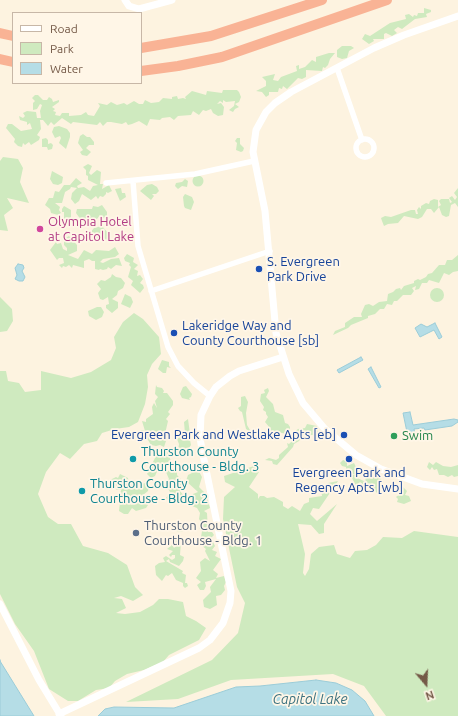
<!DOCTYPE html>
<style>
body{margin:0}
#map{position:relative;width:458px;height:716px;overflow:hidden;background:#fdf3e0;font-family:Ubuntu,sans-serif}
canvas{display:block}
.legend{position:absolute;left:12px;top:12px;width:130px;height:72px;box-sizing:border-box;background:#fff6e7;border:1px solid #c7b7a7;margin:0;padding:5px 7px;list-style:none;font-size:12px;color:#745947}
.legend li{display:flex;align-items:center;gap:8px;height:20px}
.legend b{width:20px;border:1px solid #c7b7a7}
.north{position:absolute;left:406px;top:664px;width:40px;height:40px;-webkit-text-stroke:3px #fff6e7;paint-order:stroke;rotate:161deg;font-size:11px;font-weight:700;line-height:16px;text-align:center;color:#745947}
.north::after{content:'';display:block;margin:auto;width:14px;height:18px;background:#745947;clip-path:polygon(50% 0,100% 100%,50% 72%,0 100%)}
</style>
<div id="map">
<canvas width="458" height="716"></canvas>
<ul class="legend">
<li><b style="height:5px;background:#fff"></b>Road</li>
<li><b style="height:11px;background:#cfeabf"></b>Park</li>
<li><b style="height:11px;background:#b5dde6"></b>Water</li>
</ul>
<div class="north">N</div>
</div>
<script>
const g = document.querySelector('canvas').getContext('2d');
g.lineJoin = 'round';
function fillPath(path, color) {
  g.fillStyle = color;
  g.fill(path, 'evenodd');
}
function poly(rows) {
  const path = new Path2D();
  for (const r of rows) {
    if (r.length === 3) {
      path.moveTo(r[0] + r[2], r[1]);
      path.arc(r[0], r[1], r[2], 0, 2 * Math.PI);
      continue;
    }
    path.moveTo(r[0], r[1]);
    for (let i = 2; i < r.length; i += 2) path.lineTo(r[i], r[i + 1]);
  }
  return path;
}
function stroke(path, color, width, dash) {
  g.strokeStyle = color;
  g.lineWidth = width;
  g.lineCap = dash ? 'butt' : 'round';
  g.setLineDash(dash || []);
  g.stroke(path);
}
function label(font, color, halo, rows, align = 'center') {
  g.font = font + ' Ubuntu,sans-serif';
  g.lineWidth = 3.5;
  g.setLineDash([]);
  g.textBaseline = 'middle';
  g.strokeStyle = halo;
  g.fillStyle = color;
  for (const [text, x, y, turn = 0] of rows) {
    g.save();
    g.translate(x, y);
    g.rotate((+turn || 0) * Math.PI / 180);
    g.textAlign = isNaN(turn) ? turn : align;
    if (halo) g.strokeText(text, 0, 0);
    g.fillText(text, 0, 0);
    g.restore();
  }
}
const green = poly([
 [424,8,431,10,431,12,426,14,427,17,415,19,402,29,398,27,394,30,397,33,392,36,386,33,384,34,384,39,373,39,374,41,369,44,362,39,365,34,370,36,390,23,406,19,405,15,409,14,413,17,414,15,417,16,418,13,424,13],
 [342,46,351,46,354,48,349,51,347,58,342,59,337,57,337,50],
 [329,53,335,53,330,59,328,65,325,68,323,67,322,71,306,70,306,77,302,79,298,78,287,89,283,86,282,89,279,88,278,92,269,92,269,95,266,97,262,92,256,91,266,86,266,81,262,77,275,74,273,80,278,81,281,77,297,71,296,66,299,65,299,69,305,67,312,60,316,62,316,57],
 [223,90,237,90,239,92,241,97,239,102,235,104,239,107,235,109,233,112,229,110,234,106,235,101,226,102,223,100,223,103,220,101,217,104,221,103,224,107,223,115,218,116,213,113,211,109,206,111,203,110,199,115,193,111,191,115,178,116,174,120,170,117,162,118,160,120,150,119,147,126,139,121,132,124,128,125,126,122,122,124,111,122,107,122,103,126,100,122,97,125,73,122,71,124,62,118,54,125,51,122,48,126,43,120,40,120,41,129,37,135,40,137,39,140,31,145,29,142,25,145,23,143,22,147,18,146,14,142,15,139,6,128,8,124,12,124,21,131,32,129,30,123,27,125,27,122,20,120,19,116,23,118,25,116,23,113,27,111,36,112,37,118,41,118,40,111,42,105,40,104,37,109,33,110,33,103,35,101,32,98,35,95,38,95,43,100,47,100,49,97,52,99,53,102,59,100,59,102,52,107,55,109,53,111,56,112,55,115,60,116,62,113,69,113,69,116,81,115,86,112,88,115,94,116,100,106,98,103,107,105,111,102,117,105,124,103,127,105,134,101,139,104,143,104,145,100,151,103,159,102,163,98,172,99,172,97,177,96,178,99,183,98,186,99,185,97,192,91,206,95,207,91,222,93],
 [59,126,67,129,70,133,70,137,66,149,59,143,61,138,60,136,55,138,52,132,54,127],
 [83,134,87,137,90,137,94,142,94,145,89,145,86,148,91,152,87,156,82,155,80,152,83,150,78,143,80,136],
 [46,138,48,140,48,144,51,143,53,145,52,149,48,150,47,147,42,147,42,139],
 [237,138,240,138,240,144,244,148,243,151,241,152,236,150,237,143,235,141],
 [3,157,18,159,23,168,20,182,29,203,7,198,13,208,4,215,8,231,0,230,0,161],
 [88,164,92,166,89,173,91,175,97,170,101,172,100,184,103,184,102,189,109,185,112,191,108,193,106,192,106,194,103,197,100,196,98,199,96,196,91,200,82,194,79,201,75,204,71,199,72,193,77,188,71,187,70,189,65,192,62,203,55,203,60,207,59,210,61,213,58,215,51,213,50,209,45,205,49,198,53,198,55,191,59,192,64,185,70,185,76,178,82,183,77,186,78,188,84,187,90,191,93,186,98,185,88,180,88,176,86,175,86,170,83,167],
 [52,171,63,177,62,183,58,185,53,184,50,179],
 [198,181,5.5],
 [185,179,188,181,187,187,182,186,178,189,175,186,176,183,182,182],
 [152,184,157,187,159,191,156,194,152,194,154,196,151,200,140,191,147,185],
 [121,188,122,193,125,193,126,197,120,201,115,189],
 [458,188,458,207,455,203,451,205,449,216,446,217,442,215,439,207,434,213,431,209,427,209,422,217,418,219,404,216,398,223,388,224,384,226,382,221,381,218,385,216,391,217,411,210,415,210,416,214,418,214,417,210,419,207,421,209,421,206,426,203,429,204,430,201,434,199,438,200,438,207,441,205,439,201,441,199,449,199,450,203,452,202,449,198,452,196,455,200,457,197,454,193],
 [185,194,192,197,194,202,191,210,185,208,184,206,183,197],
 [102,205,107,212,107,216,102,219,100,215,97,219,93,220,87,216,86,219,81,220,76,213,77,209,92,209,93,206,98,207],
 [64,206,71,210,71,217,69,221,67,222,64,219,64,212,62,212,62,209],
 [102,226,108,233,109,235,106,240,97,238,90,233,94,228],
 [69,236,77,245,77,251,68,255,78,259,84,250,92,254,96,250,109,251,115,247,119,254,115,257,103,259,100,262,103,263,111,259,119,258,122,266,116,265,111,269,108,267,107,269,103,270,100,269,99,270,95,269,95,261,92,261,89,259,84,261,84,268,73,265,72,268,69,265,66,267,63,266,62,268,59,265,64,263,63,258,59,258,57,260,50,250,56,242,57,244,61,243,63,249,67,251,67,248,64,245,64,239],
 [127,254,134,258,133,262,138,265,134,269,138,271,137,276,140,275,143,279,140,283,143,285,144,288,140,293,131,285,133,281,128,277,131,267,129,265,130,263,125,261,124,258],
 [458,255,458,271,453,272,449,275,444,273,439,283,429,280,427,283,422,283,419,289,415,290,416,286,412,288,414,291,411,295,403,295,397,301,394,301,392,305,387,304,384,309,380,309,375,314,368,316,368,318,351,325,348,328,333,335,335,331,345,327,345,323,354,317,362,317,361,314,365,305,369,304,373,306,379,302,387,301,388,294,393,292,396,289,400,288,401,290,404,286,414,283,414,281,418,279,420,280,426,277,428,274,432,273,439,265,445,265,447,260,452,260],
 [112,274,116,277,121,278,125,283,123,288,118,291,117,295,112,299,118,302,118,308,112,313,106,308,106,305,109,304,108,297,103,300,100,299,98,293,101,289,97,284,101,280,105,281,111,277],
 [437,295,7],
 [125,294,131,297,133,302,130,308,121,304],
 [0,297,12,309,13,321,7,331,0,332],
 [97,307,101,307,104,312,102,317,96,320,89,316,88,311],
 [134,313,143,319,159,337,161,354,152,364,147,375,148,387,145,404,138,422,129,427,115,429,102,433,97,441,84,444,70,459,60,453,46,472,38,494,48,517,58,524,71,524,83,546,108,553,127,565,135,587,143,595,133,601,121,596,114,598,122,599,126,608,116,613,125,614,140,612,153,605,159,599,168,599,183,602,186,616,196,621,206,628,199,640,169,655,163,662,144,670,127,674,115,681,109,688,96,690,78,701,68,701,49,689,34,651,15,624,0,594,0,371,6,371,8,381,19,383,25,392,41,390,41,371,71,378,91,372,111,360,116,348,114,337,123,322],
 [162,360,169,362,169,366,171,368,167,367,166,373,163,373,158,369],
 [156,385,157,387,162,388,164,391,163,393,167,393,173,401,173,405,168,412,170,414,166,419,168,421,165,434,169,435,168,439,165,440,163,438,163,439,166,441,164,447,160,445,156,446,151,445,148,440,144,439,139,433,141,430,145,431,142,421,146,422,146,419,153,414,152,407,154,403,157,408,155,401,158,397,155,394],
 [186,386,192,394,191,397,189,398,190,400,182,398,180,394,183,387],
 [268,388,269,391,266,397,273,404,275,412,283,415,285,423,288,424,290,427,290,431,286,434,274,431,272,434,269,432,270,428,265,422,268,417,266,414,266,412,263,410,264,407,260,401,261,394,265,393,264,390],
 [245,396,248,402,246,413,247,425,250,430,249,431,246,429,242,412,240,411,238,408,241,406,241,397],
 [188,419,190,434,187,437,190,440,191,445,184,455,178,451,179,444,177,439,185,434,184,422],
 [307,424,317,426,318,431,315,435,311,435,307,431,304,432,299,441,294,444,293,447,277,465,273,464,272,461,265,460,269,458,276,460,279,458,279,455,288,447,287,443,289,444,298,435,294,432,298,429,305,428],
 [160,448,168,452,171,462,159,467,155,476,151,478,147,474],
 [343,460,347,461,347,466,354,463,359,473,355,477,366,482,364,472,368,472,372,479,376,475,381,478,382,485,379,489,381,493,377,493,371,486,367,487,360,482,356,486,351,476,355,474,352,474,350,470,346,469,346,467,342,466,340,463],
 [429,462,433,465,436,462,443,466,451,467,458,465,458,476,454,477,452,475,448,477,444,475,439,475,437,469,434,470,432,467,430,470,427,467],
 [193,465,196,466,202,477,199,487,206,494,210,508,204,511,207,513,208,532,212,532,214,535,210,539,210,543,213,542,215,546,212,550,217,552,215,556,221,559,213,570,218,574,216,578,224,576,226,582,224,586,225,590,221,595,216,596,217,605,210,609,204,607,203,600,211,592,210,587,216,579,205,582,206,586,204,590,200,590,197,585,201,582,196,578,201,571,200,562,205,558,210,561,205,551,206,549,200,544,202,531,199,528,201,522,199,519,200,513,197,508,192,506,191,499,193,494,198,492,186,481,188,475,192,473,188,469],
 [254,466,259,472,249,487,258,494,258,499,260,496,264,496,267,498,274,497,283,502,283,506,288,509,292,506,300,511,304,504,309,502,309,498,322,496,321,489,328,483,338,481,319,509,313,508,310,514,317,521,337,504,324,524,324,533,319,534,311,525,298,524,305,554,303,573,305,576,309,569,311,554,319,547,334,545,337,554,350,558,355,551,367,550,376,545,383,537,402,538,414,531,458,537,458,716,386,716,364,686,333,674,231,680,178,699,126,702,212,660,238,633,245,603,237,587,223,519,224,497,235,487,225,482,224,476],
 [174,468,177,471,177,475,184,483,180,491,184,496,182,500,178,502,175,499,172,503,166,498,170,492,165,483,169,479,166,472],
 [120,474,128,478,129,484,132,485,141,486,144,483,148,484,149,486,148,491,143,495,148,505,146,508,136,511,132,508,128,514,124,514,119,511,120,502,124,500,128,501,131,505,135,504,136,497,131,501,129,497,120,496,121,490,117,490,113,486,114,484,110,480,116,477,118,478],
 [403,487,407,491,405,495,409,496,411,501,404,504,397,502,398,499,396,497,400,494,398,490],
 [180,527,5],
 [177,537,181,542,180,555,184,557,183,561,179,566,170,562,169,559,166,561,183,571,182,573,186,575,185,583,187,583,188,586,185,588,183,586,183,583,176,580,172,573,168,576,166,575,162,581,156,575,155,566,159,563,165,562,163,558,166,556,172,560,175,558,175,555,172,555,171,557,169,555,173,551,167,549,172,545,174,548,177,545,173,544,176,542,173,539]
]);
const water = poly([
 [18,264,23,265,24,268,22,271,25,277,23,281,19,281,15,279,17,275,15,268,18,264],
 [435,323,442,337,439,339,434,330,420,337,415,328,421,324,427,327,435,323],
 [361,357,363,360,339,373,337,370,361,357],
 [371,367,381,387,379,388,368,369,371,367],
 [410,412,413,425,454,419,458,420,458,422,452,426,425,430,424,428,414,429,415,435,408,437,403,413,410,412],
 [0,660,0,661,34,716,0,716,0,660],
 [316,680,336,683,352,690,365,701,374,716,98,716,105,709,114,707,174,708,236,687,260,686,316,680]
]);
const minor = poly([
 [337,68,362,140],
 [365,148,9],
 [133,181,138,246,168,347,178,366,194,383,210,396],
 [106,183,195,174,254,161],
 [151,291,270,251]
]);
const tertiary = poly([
 [125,0,129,6,139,9,172,0],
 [458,16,404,35,374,48,291,92,275,103,266,112,256,130,253,152,265,211,276,333,289,374,303,403,325,429,356,455,381,469,422,484,458,489],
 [0,604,39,680,61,716],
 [59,714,199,648,210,640,223,623,230,603,231,591,203,455,200,438,201,415,210,396,216,387,230,376,239,371,283,357]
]);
const motorway = poly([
 [0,33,13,36],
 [141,48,211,36,322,0],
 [0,59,13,62],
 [141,71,178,66,222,57,387,0]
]);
const markers = [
 [40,229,4,"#d1479c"],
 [259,269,4,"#1a4fb4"],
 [174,333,4,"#1a4fb4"],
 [344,435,4,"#1a4fb4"],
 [394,436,4,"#2e9e5b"],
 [133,459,4,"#0f9aa8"],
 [349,459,4,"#1a4fb4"],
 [82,491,4,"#0f9aa8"],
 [136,533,4,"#5c6f8a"]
];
const hotelNames = [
 ["Olympia Hotel",48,222],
 ["at Capitol Lake",48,237]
];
const transitNames = [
 ["S. Evergreen",267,262],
 ["Park Drive",267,277],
 ["Lakeridge Way and",182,326],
 ["County Courthouse [sb]",182,341],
 ["Evergreen Park and Westlake Apts [eb]",336,435,"right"],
 ["Evergreen Park and",349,473,"center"],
 ["Regency Apts [wb]",349,488,"center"]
];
const leisureNames = [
 ["Swim",402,436]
];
const cultureNames = [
 ["Thurston County",141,452],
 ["Courthouse - Bldg. 3",141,467],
 ["Thurston County",90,484],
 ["Courthouse - Bldg. 2",90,499]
];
const serviceNames = [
 ["Thurston County",144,526],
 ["Courthouse - Bldg. 1",144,541]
];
const waterNames = [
 ["Capitol Lake",310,699]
];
fillPath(green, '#cfeabf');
fillPath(water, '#b5dde6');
stroke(water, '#9bccd8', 1);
stroke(minor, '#fff', 5.5);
stroke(tertiary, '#fff', 7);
stroke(motorway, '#f9b395', 10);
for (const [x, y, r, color] of markers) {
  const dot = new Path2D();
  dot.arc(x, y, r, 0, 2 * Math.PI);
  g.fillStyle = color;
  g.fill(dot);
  stroke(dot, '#fff6e7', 1.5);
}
label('13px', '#b23c85', '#fff6e7', hotelNames, 'left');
label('13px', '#164399', '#fff6e7', transitNames, 'left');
label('13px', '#27864d', '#fff6e7', leisureNames, 'left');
label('13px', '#0d838f', '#fff6e7', cultureNames, 'left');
label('13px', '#4e5e75', '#fff6e7', serviceNames, 'left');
label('italic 14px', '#3e7381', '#fff6e7', waterNames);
</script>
